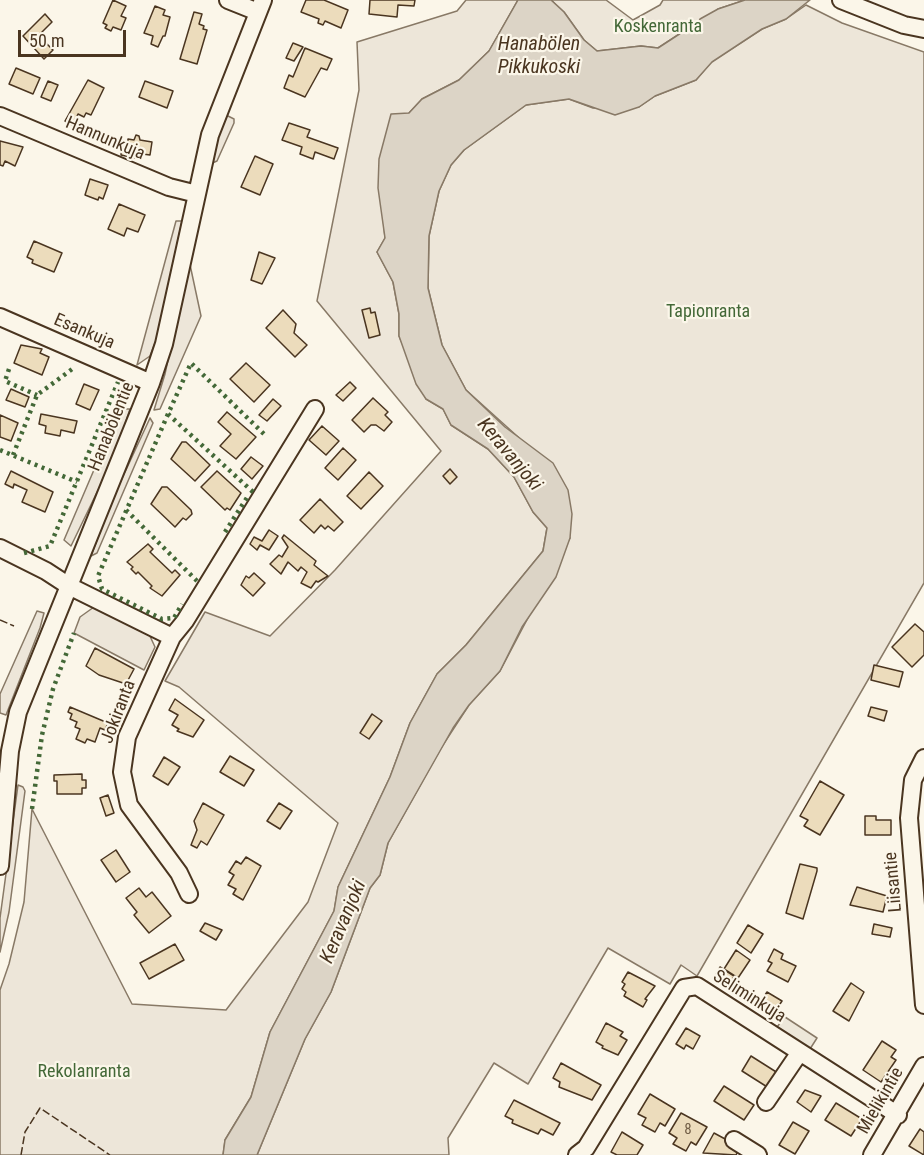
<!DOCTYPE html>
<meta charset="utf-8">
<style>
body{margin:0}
#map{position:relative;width:924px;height:1155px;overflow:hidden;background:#fbf6e9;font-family:"Roboto Condensed",sans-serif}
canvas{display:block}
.scale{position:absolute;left:18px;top:30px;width:108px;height:27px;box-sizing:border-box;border:3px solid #4a3520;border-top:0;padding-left:8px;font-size:18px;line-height:21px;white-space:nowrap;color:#4a3520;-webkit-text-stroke:4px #fbf6e9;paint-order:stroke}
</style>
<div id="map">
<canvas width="924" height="1155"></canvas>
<div class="scale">50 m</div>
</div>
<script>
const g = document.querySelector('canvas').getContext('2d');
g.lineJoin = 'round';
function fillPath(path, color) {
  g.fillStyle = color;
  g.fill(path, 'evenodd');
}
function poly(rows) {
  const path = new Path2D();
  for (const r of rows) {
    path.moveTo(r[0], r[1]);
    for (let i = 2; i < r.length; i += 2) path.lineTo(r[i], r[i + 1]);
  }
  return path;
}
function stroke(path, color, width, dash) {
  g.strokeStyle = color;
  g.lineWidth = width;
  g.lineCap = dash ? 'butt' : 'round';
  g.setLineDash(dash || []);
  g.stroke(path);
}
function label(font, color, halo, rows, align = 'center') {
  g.font = font + ' "Roboto Condensed",sans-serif';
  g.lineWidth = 4.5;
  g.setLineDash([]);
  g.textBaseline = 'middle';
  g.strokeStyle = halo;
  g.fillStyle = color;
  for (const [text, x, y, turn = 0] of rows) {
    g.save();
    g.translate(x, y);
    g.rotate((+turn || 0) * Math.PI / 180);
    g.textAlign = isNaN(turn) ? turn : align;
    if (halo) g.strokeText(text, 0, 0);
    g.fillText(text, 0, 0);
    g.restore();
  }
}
const green = poly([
 [466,0,518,0,489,51,459,80,422,99,409,113,383,217,385,238,377,252,393,282,399,314,399,336,426,399,443,409,451,425,488,449,514,477,533,512,547,528,543,551,466,645,437,674,410,723,390,777,338,887,334,911,270,1032,251,1097,225,1140,223,1155,0,1155,0,990,9,964,24,902,32,809,132,1004,226,1010,308,902,338,823,179,687,165,681,205,612,270,636,335,570,441,451,317,301,359,90,357,42,457,11,466,0],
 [551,0,606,0,633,20,660,5,663,0,745,0,718,9,695,30,681,33,658,48,641,46,597,51,584,40,564,12,551,0],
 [806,5,842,23,924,52,924,583,697,976,681,965,670,984,608,948,528,1084,494,1063,448,1138,449,1155,257,1155,305,1039,331,992,370,888,380,875,388,843,441,748,469,705,500,671,570,538,527,445,466,390,442,345,428,288,429,236,439,191,451,165,464,150,526,105,569,99,593,108,639,107,655,96,696,80,711,62,762,29,786,19,806,5],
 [224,114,234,119,234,123,217,161,210,164,224,114],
 [176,221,182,221,158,335,150,356,137,365,176,221],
 [189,260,201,316,160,409,154,410,165,374,189,260],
 [120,409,130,409,115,455,71,546,64,540,120,409],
 [150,418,153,423,97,553,91,556,113,498,150,418],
 [94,607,149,634,155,647,144,670,74,633,80,617,94,607],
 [37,611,44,613,40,628,6,715,0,713,0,694,37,611],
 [18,785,23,787,25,791,9,912,0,952,0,918,18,785]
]);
const parking = poly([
 [785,1017,817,1038,810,1049,777,1027,785,1017]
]);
const water = poly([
 [518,0,551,0,564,12,584,40,597,51,641,46,658,48,681,33,695,30,700,19,718,9,745,0,810,0,786,19,762,29,712,62,696,80,655,96,639,107,615,115,569,99,526,105,464,150,451,165,439,191,429,236,428,288,442,345,466,390,505,427,553,463,568,490,572,514,570,538,556,577,522,627,500,671,469,705,453,728,388,843,380,875,370,888,331,992,305,1039,257,1155,223,1155,225,1140,251,1097,270,1032,334,911,338,887,390,777,410,723,437,674,466,645,543,551,547,528,533,512,514,477,488,449,451,425,443,409,426,399,416,384,399,336,399,314,393,282,377,252,385,238,378,188,379,159,391,114,409,113,422,99,459,80,489,51,518,0]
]);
const building = poly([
 [113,0,126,6,121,16,126,18,121,30,113,27,111,31,105,28,107,25,103,23,113,0],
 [306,0,324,0,348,10,341,28,325,21,323,25,318,23,319,19,301,12,306,0],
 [370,0,415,0,414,6,398,5,397,17,369,14,370,0],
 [155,6,165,10,163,15,170,17,165,36,163,36,158,47,151,44,153,36,144,33,155,6],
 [194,12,202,14,199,24,204,26,203,29,207,30,197,64,180,59,194,12],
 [45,14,52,22,42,32,44,35,41,38,53,50,44,59,23,36,45,14],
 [293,43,303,47,294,61,286,58,293,43],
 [305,48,332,59,327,70,321,68,305,97,284,88,289,75,293,77,305,48],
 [16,68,40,78,33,94,9,84,16,68],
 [88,80,104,88,91,115,86,113,84,117,78,114,72,125,65,121,88,80],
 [48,81,58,85,51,101,41,97,48,81],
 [145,81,173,91,167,108,139,97,145,81],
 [289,123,310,130,307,137,338,148,334,159,315,152,313,159,300,154,302,147,282,140,289,123],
 [136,135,139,136,140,140,152,142,150,155,135,153,135,158,121,155,122,146,127,147,128,139,134,140,136,135],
 [0,141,23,147,15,166,5,161,3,166,0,165,0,141],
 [255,156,273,164,260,195,241,187,255,156],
 [90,179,108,185,103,199,99,197,98,200,85,195,90,179],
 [119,204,145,215,138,232,127,228,124,236,108,229,119,204],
 [34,241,62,253,54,272,32,263,33,260,27,257,34,241],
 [259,252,275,258,262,284,251,280,259,252],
 [370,308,371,313,375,312,380,335,369,338,362,310,370,308],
 [283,310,296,324,294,333,307,345,295,357,266,328,283,310],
 [21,345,42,349,40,353,49,357,42,375,14,363,21,345],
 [246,363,270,385,254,402,230,379,246,363],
 [350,382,356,388,343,401,336,395,350,382],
 [84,384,99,390,90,410,76,404,84,384],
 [11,389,29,397,25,407,6,400,11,389],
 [373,398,388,412,385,415,392,422,384,431,376,425,371,425,364,432,352,420,373,398],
 [273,399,281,406,267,421,259,415,273,399],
 [227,412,256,437,236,459,220,446,231,434,218,422,227,412],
 [41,414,77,421,74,433,61,430,60,436,45,433,46,426,39,424,41,414],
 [0,415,18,423,11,441,0,437,0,415],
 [322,426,339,441,326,455,309,440,322,426],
 [182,442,186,442,210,465,195,481,171,459,182,442],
 [343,448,356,460,338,480,325,468,343,448],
 [251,457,263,466,252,479,241,469,251,457],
 [450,469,457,477,450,484,443,476,450,469],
 [11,471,53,492,45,512,22,502,27,490,14,484,13,488,5,484,11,471],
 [217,471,241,493,230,510,227,508,225,510,201,487,217,471],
 [369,472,383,486,361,509,347,496,369,472],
 [162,487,167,487,191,510,192,514,186,520,183,518,175,527,151,504,162,487],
 [320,499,343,522,334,531,328,526,325,529,321,525,314,533,300,520,320,499],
 [269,530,278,536,269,550,260,545,257,550,250,544,254,537,262,541,269,530],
 [284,535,316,561,314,565,328,576,318,582,316,581,311,588,301,583,307,572,301,567,298,571,288,562,281,574,270,564,279,555,282,557,288,547,282,538,284,535],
 [148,544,153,549,150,552,172,573,175,570,180,575,162,596,150,588,152,586,138,572,136,574,131,569,133,567,127,562,148,544],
 [254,573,265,583,253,596,241,585,246,576,249,578,254,573],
 [915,624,924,632,924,655,912,667,892,647,915,624],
 [95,648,134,669,126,684,99,675,86,666,95,648],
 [874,665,903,672,899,687,871,680,874,665],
 [175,699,204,720,193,737,177,731,179,729,172,725,178,715,169,710,175,699],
 [70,707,108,723,105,730,100,728,95,742,87,739,85,743,76,739,80,729,75,727,77,722,70,719,72,714,68,712,70,707],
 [871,707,887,711,884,721,868,716,871,707],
 [372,714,382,721,369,739,360,733,372,714],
 [230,756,254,770,244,786,220,772,230,756],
 [164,757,180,767,168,785,153,776,164,757],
 [82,774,82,780,86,780,86,788,82,788,82,794,57,794,57,781,54,781,54,775,82,774],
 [820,781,844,795,820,835,804,826,808,820,800,816,820,781],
 [108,795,114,813,106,816,100,798,108,795],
 [203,803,224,815,207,845,201,841,197,848,191,845,197,830,194,821,203,803],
 [279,803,292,811,280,829,267,821,279,803],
 [865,816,876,816,876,820,891,820,891,835,865,835,865,816],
 [116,850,130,872,116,882,101,860,116,850],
 [246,857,261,866,243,900,233,894,236,889,228,885,234,875,229,872,236,861,241,864,246,857],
 [800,864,817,868,817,871,803,919,786,913,800,864],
 [857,887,887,896,883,912,850,905,857,887],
 [139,888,146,897,152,892,171,916,149,933,134,915,137,912,126,898,139,888],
 [205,923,222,930,216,940,200,931,205,923],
 [874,924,892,928,890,937,872,934,874,924],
 [748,925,763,934,751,953,737,943,748,925],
 [175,944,184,960,149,979,140,963,175,944],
 [774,949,783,954,781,959,796,966,788,982,767,971,772,963,768,961,774,949],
 [736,950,750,960,738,978,724,969,736,950],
 [720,967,734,976,729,985,715,976,720,967],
 [628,972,655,986,645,999,647,1000,643,1007,624,996,626,992,622,989,625,984,622,982,628,972],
 [851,983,864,992,849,1021,833,1011,851,983],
 [767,992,782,1001,774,1013,759,1004,767,992],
 [606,1023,623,1032,620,1036,627,1040,618,1055,602,1048,603,1046,596,1042,606,1023],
 [686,1028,700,1036,693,1049,686,1045,684,1049,676,1044,686,1028],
 [882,1041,896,1050,891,1057,896,1060,881,1082,863,1070,882,1041],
 [751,1056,781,1075,772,1090,742,1071,751,1056],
 [561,1063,601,1085,592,1100,559,1087,560,1082,553,1078,561,1063],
 [724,1086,754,1105,744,1120,714,1101,724,1086],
 [805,1090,821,1096,811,1112,797,1102,805,1090],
 [650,1094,675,1109,665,1126,660,1123,655,1132,642,1125,646,1118,638,1114,650,1094],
 [514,1100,560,1123,553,1135,541,1129,538,1134,512,1123,513,1120,505,1116,514,1100],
 [836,1103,862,1119,851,1136,825,1120,836,1103],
 [681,1113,707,1127,696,1145,691,1142,686,1151,673,1144,677,1138,669,1133,681,1113],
 [793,1122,809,1131,795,1154,779,1145,793,1122],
 [920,1129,924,1132,924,1155,909,1146,920,1129],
 [622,1132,643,1145,637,1155,617,1155,611,1152,622,1132],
 [714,1133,740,1147,736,1155,703,1153,714,1133]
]);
const minor = poly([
 [228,0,258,12],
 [841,0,904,25,924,29],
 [0,116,169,187,197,194],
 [0,317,151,383],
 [0,548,46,571,69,586,172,637,127,737,122,772,129,805,179,873,189,894],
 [172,637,185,621,315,409],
 [924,758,913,780,909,818,924,1005],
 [0,866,10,751,18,712,151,383,164,344,210,135,263,0],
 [766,1102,800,1052],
 [734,1140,758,1155],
 [577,1155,586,1148,684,988,697,986,898,1115],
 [872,1155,924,1066]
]);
const hedge = poly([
 [9,369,5,381,37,395],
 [168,414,98,576,102,589,162,619,174,618,182,604],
 [0,450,77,482],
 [13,455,37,395,75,367],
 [253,492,168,414,191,363,267,437],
 [126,510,197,581],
 [225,532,248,496],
 [24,553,50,546,118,382],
 [32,809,42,735,53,689,74,633]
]);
const fence = poly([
 [0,620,14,626],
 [21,1155,25,1132,40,1108,110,1155]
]);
const numberNames = [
 ["8",688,1130]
];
const parkNames = [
 ["Koskenranta",658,27],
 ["Tapionranta",708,312],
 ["Rekolanranta",84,1072]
];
const streetNames = [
 ["Hannunkuja",105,139,23],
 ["Esankuja",84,332,23],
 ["Hanabölentie",112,427,-68],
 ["Jokiranta",119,712,-69],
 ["Liisantie",894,882,-95],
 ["Seliminkuja",749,997,32],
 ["Mielikintie",881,1101,-60]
];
const waterNames = [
 ["Hanabölen",539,45],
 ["Pikkukoski",539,68],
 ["Keravanjoki",509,455,50],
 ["Keravanjoki",344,922,-67]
];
fillPath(green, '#ede6d9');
stroke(green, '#887966', 1.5);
fillPath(parking, '#ede7d9');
stroke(parking, '#887966', 1.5);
fillPath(water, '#dcd4c6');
stroke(water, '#887966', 1.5);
fillPath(building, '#ecdcbc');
stroke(building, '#4a3520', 1.5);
stroke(minor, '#4a3520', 20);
stroke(minor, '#fbf6e9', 16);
stroke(hedge, '#436837', 4.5, [3, 4.5]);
stroke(fence, '#4a3520', 1.5, [8, 3]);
label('15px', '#725f47', null, numberNames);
label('18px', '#436837', '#fbf6e9', parkNames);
label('18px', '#4a3520', '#fbf6e9', streetNames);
label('italic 20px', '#4a3520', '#fbf6e9', waterNames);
</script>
